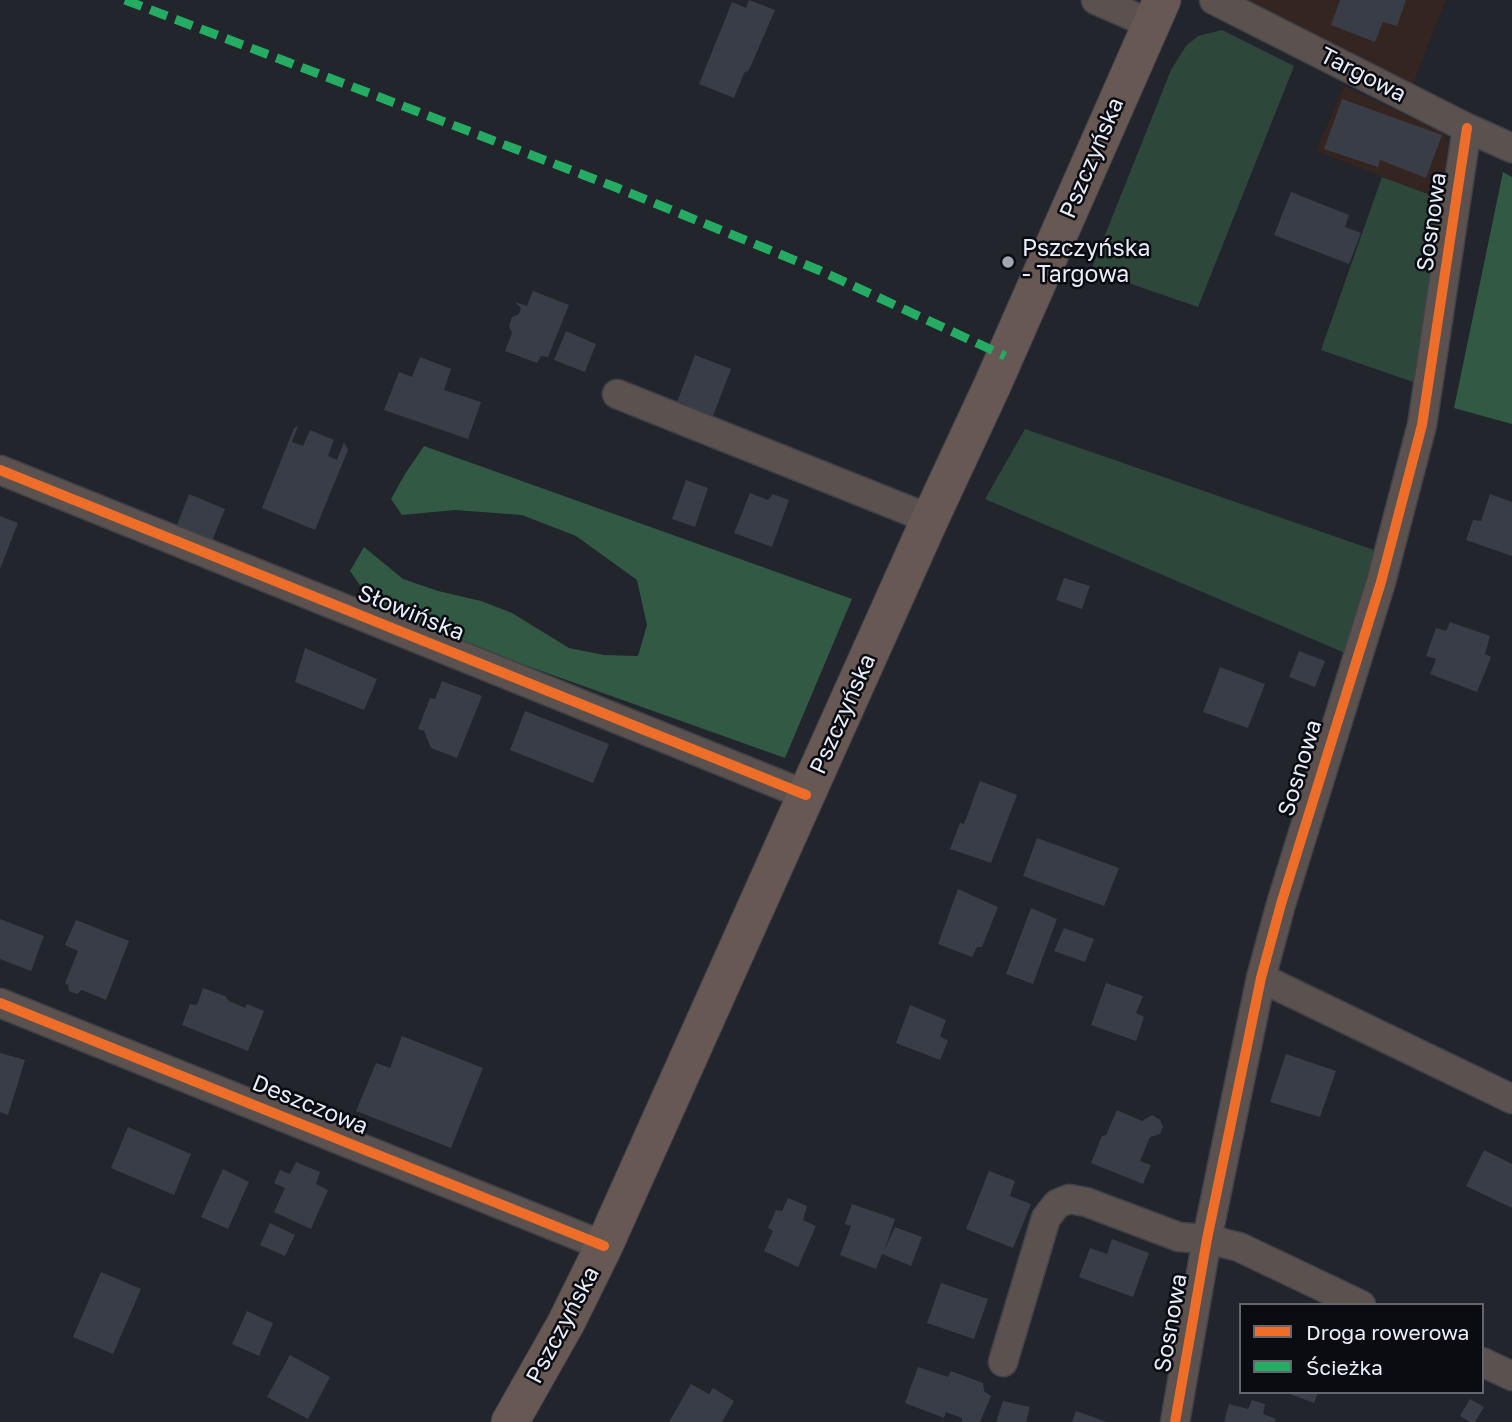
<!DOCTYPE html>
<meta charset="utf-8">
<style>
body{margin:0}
#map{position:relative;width:1512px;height:1422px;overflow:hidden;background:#22252c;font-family:"Golos Text",sans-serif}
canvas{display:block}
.legend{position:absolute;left:1239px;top:1303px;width:245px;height:91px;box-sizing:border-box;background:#0a0c12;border:2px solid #63666e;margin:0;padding:9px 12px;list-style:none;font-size:21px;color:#e8edf7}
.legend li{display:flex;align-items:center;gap:14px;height:35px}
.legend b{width:35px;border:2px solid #63666e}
</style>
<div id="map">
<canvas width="1512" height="1422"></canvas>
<ul class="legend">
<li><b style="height:9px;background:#ee6e29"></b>Droga rowerowa</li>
<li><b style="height:9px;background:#26ab63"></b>Ścieżka</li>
</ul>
</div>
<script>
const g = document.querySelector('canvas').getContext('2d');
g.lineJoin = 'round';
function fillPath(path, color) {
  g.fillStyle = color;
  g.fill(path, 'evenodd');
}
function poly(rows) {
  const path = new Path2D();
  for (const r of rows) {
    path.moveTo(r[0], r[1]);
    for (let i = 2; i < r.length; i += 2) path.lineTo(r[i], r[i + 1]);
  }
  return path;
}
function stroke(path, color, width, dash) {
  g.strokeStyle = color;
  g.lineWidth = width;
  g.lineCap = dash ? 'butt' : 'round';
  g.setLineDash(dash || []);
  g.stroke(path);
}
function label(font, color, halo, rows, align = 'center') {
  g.font = font + ' "Golos Text",sans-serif';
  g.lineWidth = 5;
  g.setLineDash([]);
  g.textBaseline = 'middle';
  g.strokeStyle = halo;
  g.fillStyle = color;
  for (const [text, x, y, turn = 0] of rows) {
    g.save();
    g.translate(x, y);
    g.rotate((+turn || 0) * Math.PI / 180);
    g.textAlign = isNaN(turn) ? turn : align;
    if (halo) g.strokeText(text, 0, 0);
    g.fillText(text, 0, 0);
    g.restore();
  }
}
const commercial = poly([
 [1242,0,1446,0,1409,94],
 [1344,86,1445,133,1448,146,1441,199,1316,151]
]);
const green = poly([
 [1222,30,1294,66,1198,307,1091,270,1171,70,1186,46,1198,36],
 [1382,177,1441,199,1416,383,1321,350],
 [1025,429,1374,550,1345,653,985,499]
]);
const forest = poly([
 [1503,172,1512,177,1512,424,1454,408],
 [424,446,852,599,785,758,401,621,371,601,350,571,364,547,403,579,438,591,481,601,512,613,569,648,604,655,638,656,647,625,637,580,576,536,522,515,455,510,402,515,391,499,405,474]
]);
const building = poly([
 [749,0,775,10,749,70,744,73,734,98,699,84,732,2,746,8],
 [1340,0,1406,0,1397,26,1383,22,1375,42,1331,25],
 [1342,99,1442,135,1426,178,1380,160,1378,167,1324,149],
 [1291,192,1349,215,1345,227,1361,233,1349,264,1274,235],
 [533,291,569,305,548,357,541,356,537,363,505,351,512,333,509,326,512,317,519,314,521,308,515,302,527,306],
 [566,331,596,344,585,372,554,360],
 [695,355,731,369,713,416,677,402],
 [420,357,451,369,444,390,481,402,468,439,384,410,399,372,412,377],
 [298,426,292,442,303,446,310,430,334,440,328,456,337,460,344,442,348,450,315,530,262,508,294,428],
 [686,480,708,488,695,527,672,519],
 [750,493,768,500,773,494,789,500,772,547,734,533],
 [189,494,225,509,212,541,177,525],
 [1490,494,1512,502,1512,556,1466,540,1473,520,1481,521],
 [0,516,18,523,0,569],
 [1064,578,1090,586,1082,609,1056,600],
 [1450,622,1490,636,1485,654,1491,657,1477,692,1430,674,1436,659,1426,656,1436,628,1446,631],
 [305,648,377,679,364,710,295,682],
 [1299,651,1325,661,1315,687,1289,677],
 [1220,667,1265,684,1248,728,1203,712],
 [442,681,482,696,457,758,431,748,424,731,418,729,430,698,435,699],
 [525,711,609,744,593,783,510,750],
 [980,781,1017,795,991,863,950,849,960,823,964,824],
 [1037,838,1119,868,1104,906,1023,876],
 [958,889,998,907,982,947,977,947,972,957,938,944],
 [1031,908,1057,919,1033,984,1006,974],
 [0,919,44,936,31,971,0,959],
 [76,920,129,941,106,1000,82,990,77,994,69,991,68,985,65,983,78,951,65,945],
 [1064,928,1094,939,1085,962,1054,951],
 [1106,983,1143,996,1136,1013,1144,1017,1136,1041,1091,1025],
 [203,988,225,996,229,1001,245,1008,247,1004,264,1011,248,1051,182,1025,190,1004,197,1005],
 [910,1005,946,1020,940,1036,948,1041,940,1060,896,1043],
 [402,1036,483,1068,451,1148,356,1111,376,1063,390,1068],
 [0,1053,25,1060,8,1115,0,1112],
 [1286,1054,1336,1071,1320,1117,1270,1102],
 [1117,1110,1142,1121,1152,1115,1160,1120,1163,1127,1160,1134,1150,1137,1140,1161,1151,1165,1143,1184,1091,1163,1102,1136,1106,1135],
 [128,1127,191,1154,174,1195,111,1168],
 [1484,1150,1512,1164,1512,1208,1466,1186],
 [296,1162,320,1172,316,1184,328,1190,311,1229,274,1212,285,1188,274,1183,280,1170,290,1174],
 [223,1169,249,1182,228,1229,201,1217],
 [989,1171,1015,1181,1010,1196,1031,1204,1013,1248,966,1229],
 [788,1198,807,1206,803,1220,816,1226,798,1267,764,1251,773,1231,768,1228,776,1210,782,1211],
 [852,1204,895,1219,884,1251,895,1227,922,1237,911,1266,882,1254,876,1269,840,1255,851,1226,845,1224],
 [270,1223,295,1235,285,1256,260,1245],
 [1112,1239,1149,1253,1133,1297,1079,1277,1090,1248,1107,1254],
 [101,1272,141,1289,113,1354,73,1337],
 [941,1283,988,1299,974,1339,927,1323],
 [247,1311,273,1323,259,1356,232,1344],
 [290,1355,330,1377,308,1419,267,1397],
 [918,1367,948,1377,951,1371,983,1383,984,1391,991,1396,980,1422,962,1422,962,1418,946,1412,944,1418,905,1403],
 [691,1384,709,1394,713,1388,734,1401,722,1422,669,1422],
 [1284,1392,1318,1392,1314,1403],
 [1470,1399,1484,1407,1475,1422,1470,1422,1460,1416],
 [1252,1400,1265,1404,1263,1414,1276,1419,1275,1422,1224,1422,1229,1404,1248,1409],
 [1003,1401,1030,1407,1026,1422,996,1422],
 [1076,1411,1107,1422,1072,1422]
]);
const minor = poly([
 [1096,0,1151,24],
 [1214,0,1467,128,1512,148],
 [617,394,930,519],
 [0,470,806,795],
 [1261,978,1512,1099],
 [0,1003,604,1246],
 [1003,1362,1046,1218,1057,1204,1069,1199,1086,1202,1179,1237,1207,1239,1239,1247,1361,1305],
 [1482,1362,1512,1376],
 [1175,1422,1207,1239,1261,978,1281,904,1381,582,1422,425,1467,128]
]);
const major = poly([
 [510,1422,566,1323,604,1246,930,519,992,386,1162,0]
]);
const quiet = poly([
 [125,0,615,187,821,271,1005,356]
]);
const cycleway = poly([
 [0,470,806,795],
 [0,1003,604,1246],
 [1175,1422,1207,1239,1261,978,1281,904,1381,582,1422,425,1467,128]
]);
const markers = [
 [1008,262,7,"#a3a7b0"]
];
const streetNames = [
 ["Targowa",1363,75,27],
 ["Pszczyńska",1092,158,-67],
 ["Sosnowa",1432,222,-82],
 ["Słowińska",411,613,22],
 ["Pszczyńska",843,714,-66],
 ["Sosnowa",1300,768,-73],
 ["Deszczowa",310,1105,22],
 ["Sosnowa",1171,1323,-80],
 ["Pszczyńska",563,1325,-62]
];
const poiNames = [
 ["Pszczyńska",1022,249],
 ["- Targowa",1022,275]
];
fillPath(commercial, '#342521');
fillPath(green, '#2d483a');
fillPath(forest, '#315944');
fillPath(building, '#393d47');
stroke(minor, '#3f4248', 31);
stroke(major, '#3f4248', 39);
stroke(minor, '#5b5250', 28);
stroke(major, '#685853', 37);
stroke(quiet, '#26ab63', 9, [18, 9]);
stroke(cycleway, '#ee6e29', 10);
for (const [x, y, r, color] of markers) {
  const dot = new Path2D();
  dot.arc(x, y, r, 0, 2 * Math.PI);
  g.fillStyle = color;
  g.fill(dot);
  stroke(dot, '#0a0c12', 2.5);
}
label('23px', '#e8edf7', '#0a0c12', streetNames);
label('23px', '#e8edf7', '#0a0c12', poiNames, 'left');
</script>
